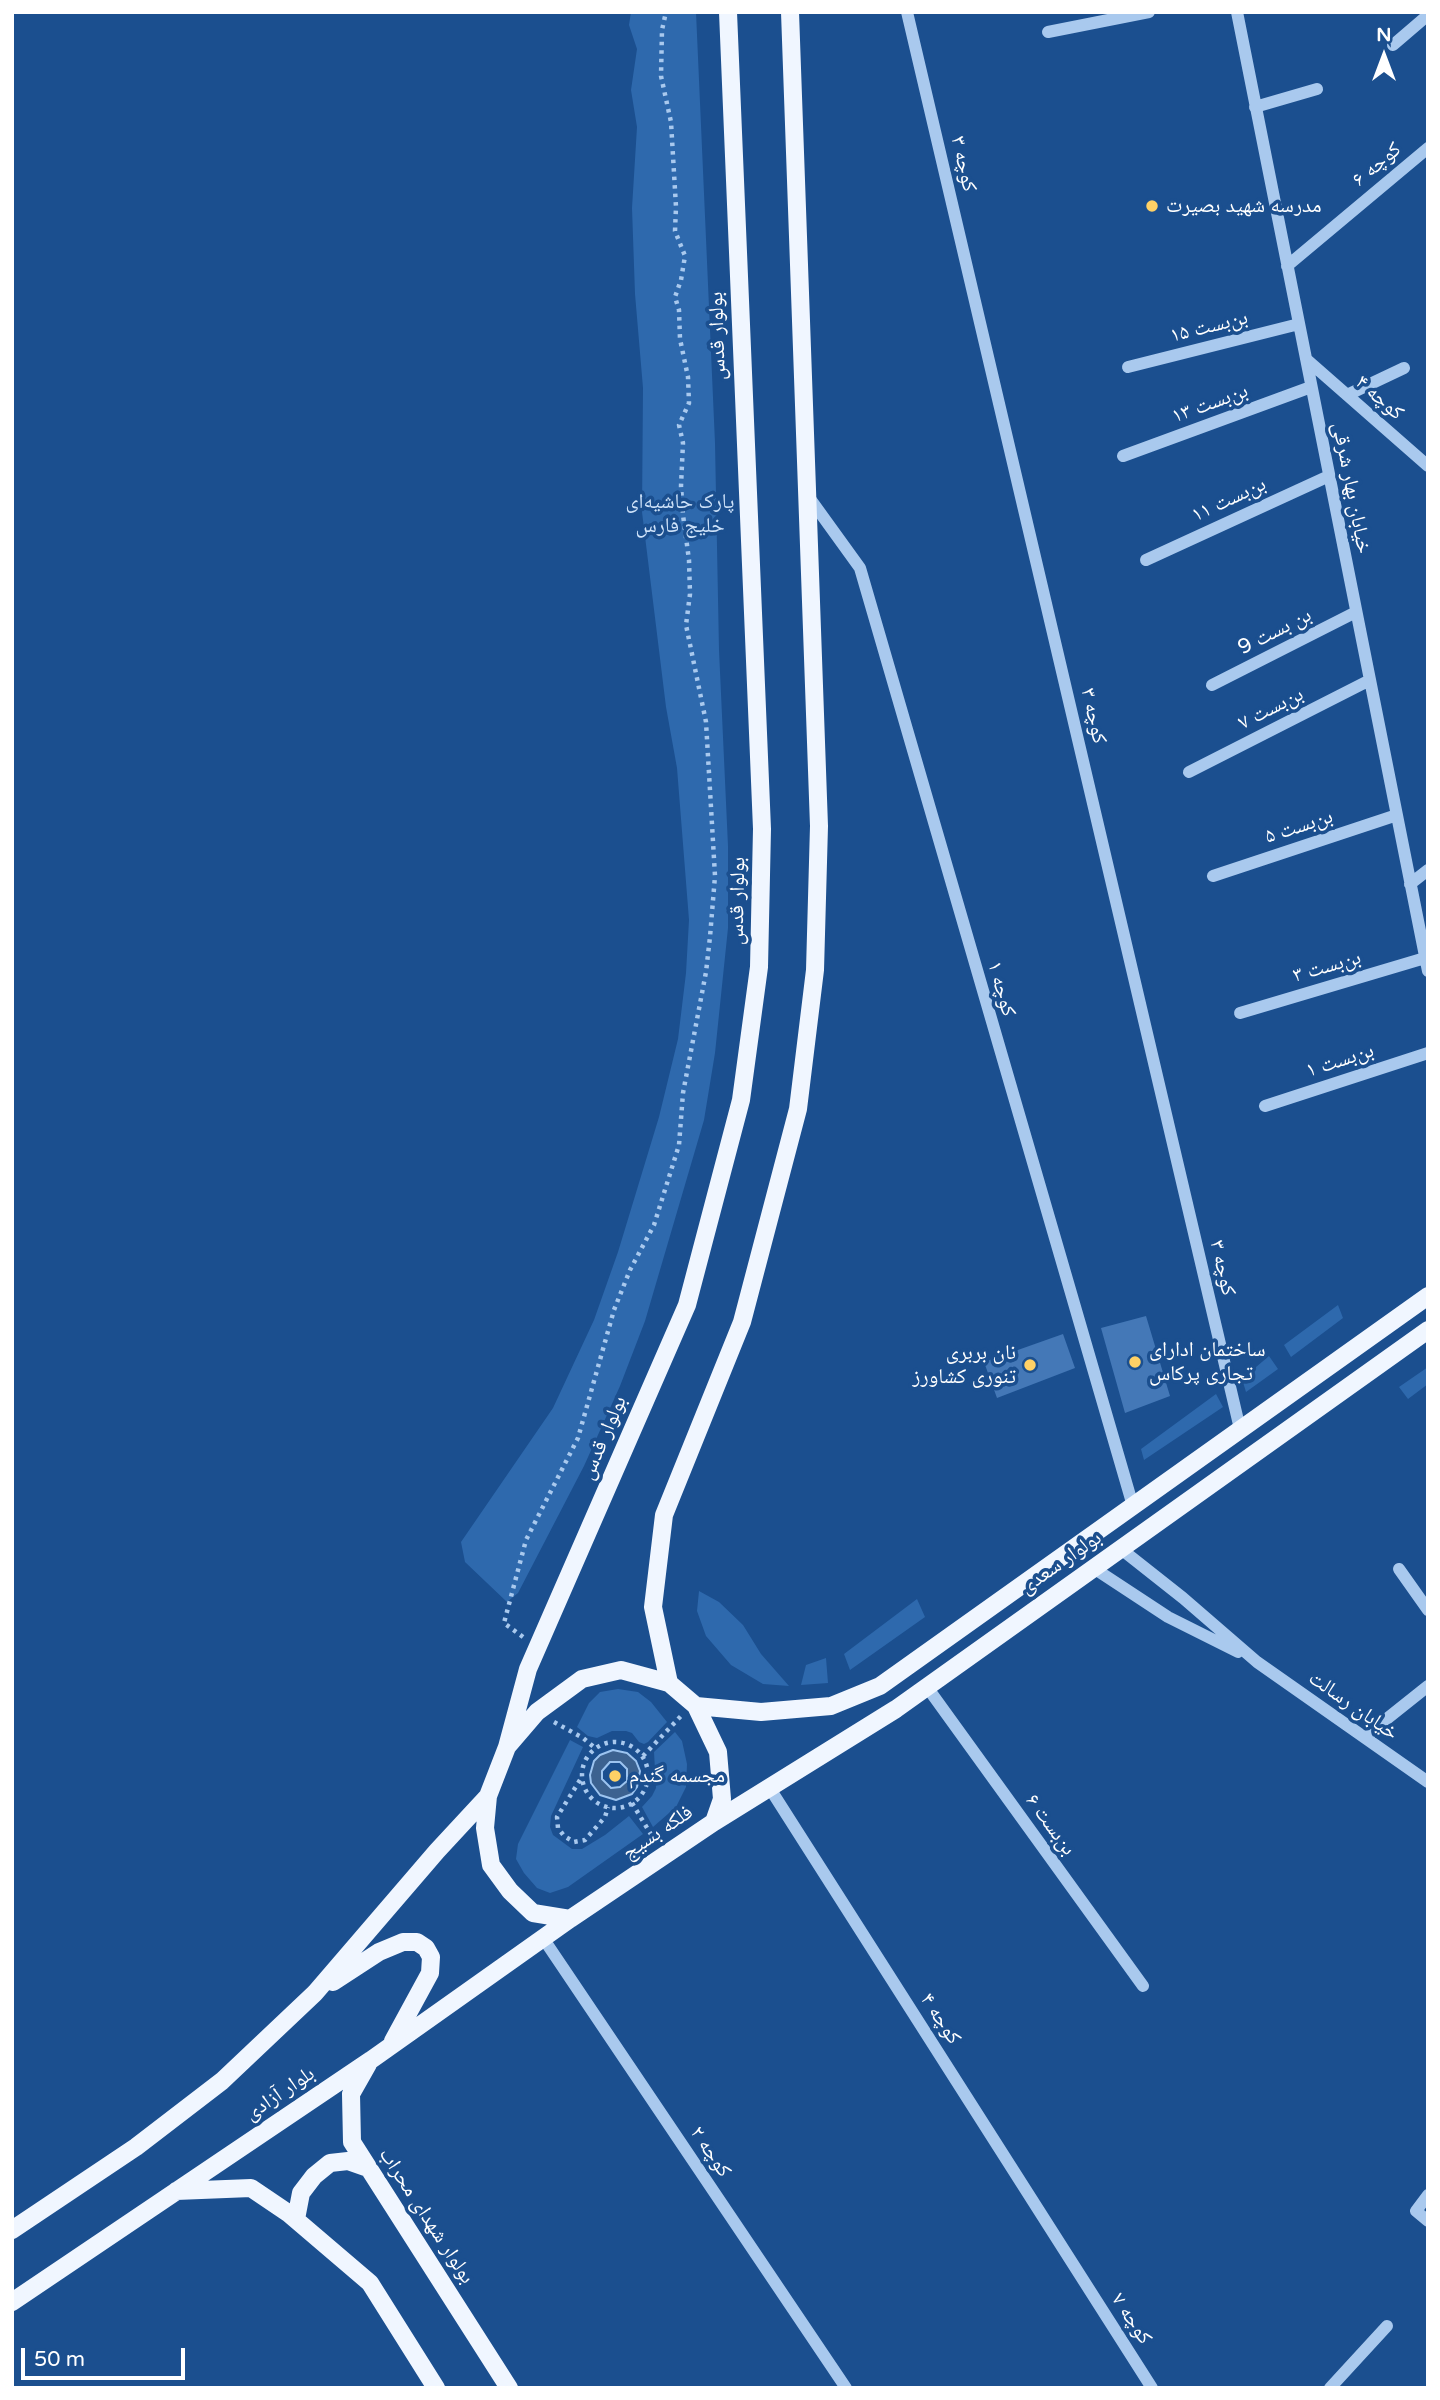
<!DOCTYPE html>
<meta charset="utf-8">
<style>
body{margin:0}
#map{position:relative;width:1440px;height:2400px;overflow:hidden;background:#1b4f8f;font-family:"Varela Round",sans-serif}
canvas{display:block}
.frame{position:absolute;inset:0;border:14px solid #fff;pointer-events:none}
.north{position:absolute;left:1349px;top:21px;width:70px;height:70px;-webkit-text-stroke:5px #1b4f8f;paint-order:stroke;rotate:0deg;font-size:19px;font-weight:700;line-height:28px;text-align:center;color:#fff}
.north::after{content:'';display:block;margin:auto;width:24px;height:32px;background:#fff;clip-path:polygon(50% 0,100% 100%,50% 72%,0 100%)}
.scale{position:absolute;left:21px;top:2348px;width:164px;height:32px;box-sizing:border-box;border:4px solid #fff;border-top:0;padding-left:9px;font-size:21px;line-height:24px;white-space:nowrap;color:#fff;-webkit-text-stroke:5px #1b4f8f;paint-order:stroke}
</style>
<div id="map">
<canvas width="1440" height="2400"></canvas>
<div class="frame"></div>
<div class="north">N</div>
<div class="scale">50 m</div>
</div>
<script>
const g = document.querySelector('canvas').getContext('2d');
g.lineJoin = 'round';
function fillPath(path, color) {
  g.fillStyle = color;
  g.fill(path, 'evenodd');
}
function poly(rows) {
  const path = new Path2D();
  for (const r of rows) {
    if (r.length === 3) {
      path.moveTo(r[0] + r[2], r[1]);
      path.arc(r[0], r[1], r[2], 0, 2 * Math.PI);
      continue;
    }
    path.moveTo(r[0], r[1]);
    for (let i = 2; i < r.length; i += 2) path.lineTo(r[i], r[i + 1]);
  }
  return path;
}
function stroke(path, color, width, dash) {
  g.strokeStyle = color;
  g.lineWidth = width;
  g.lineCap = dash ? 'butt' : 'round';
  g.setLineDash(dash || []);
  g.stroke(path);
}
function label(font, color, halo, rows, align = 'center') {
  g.font = font + ' "Varela Round","Noto Naskh Arabic",sans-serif';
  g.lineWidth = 7;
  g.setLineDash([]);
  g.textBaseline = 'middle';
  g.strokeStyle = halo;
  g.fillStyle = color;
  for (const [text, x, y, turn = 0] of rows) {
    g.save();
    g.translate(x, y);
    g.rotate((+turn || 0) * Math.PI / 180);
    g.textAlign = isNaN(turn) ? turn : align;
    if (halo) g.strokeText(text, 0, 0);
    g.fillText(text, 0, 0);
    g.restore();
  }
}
const green = poly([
 [631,12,696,12,715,443,719,650,728,846,728,928,715,1053,704,1120,645,1321,620,1386,584,1466,518,1593,507,1602,465,1562,461,1542,553,1408,594,1320,618,1252,659,1117,678,1039,686,973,689,920,677,768,666,707,642,512,643,388,635,294,632,208,637,127,631,90,637,49,629,25],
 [1338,1305,1343,1318,1291,1357,1284,1345],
 [1269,1356,1278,1369,1246,1392,1242,1379],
 [1428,1367,1428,1384,1408,1399,1399,1387],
 [1216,1394,1223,1407,1144,1460,1141,1449],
 [699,1591,719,1602,743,1625,761,1654,789,1686,763,1684,731,1665,706,1636,697,1611],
 [917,1599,925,1617,850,1670,844,1654],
 [826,1658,828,1683,801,1685,806,1665],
 [618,1689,638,1692,651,1702,667,1722,648,1742,644,1744,639,1742,632,1733,626,1731,612,1731,597,1738,588,1736,577,1727,589,1703,600,1692],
 [675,1732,682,1741,687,1764,686,1787,676,1807,653,1827,642,1807,652,1796,656,1788,654,1752],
 [570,1740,583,1747,551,1816,550,1827,553,1835,572,1849,582,1849,605,1835,629,1816,643,1834,568,1887,550,1893,537,1888,524,1873,516,1859,518,1844]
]);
const water = poly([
 [613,1750,627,1753,636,1761,640,1771,637,1787,632,1794,616,1800,600,1795,591,1783,590,1775,594,1761,600,1755,613,1750],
 [610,1762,620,1762,627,1769,627,1781,620,1787,611,1788,602,1779,602,1771,610,1762]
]);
const building = poly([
 [1146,1316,1170,1396,1125,1413,1101,1328],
 [1063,1334,1075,1368,997,1398,984,1362]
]);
const path = poly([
 [523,1637,504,1623,526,1540,578,1438,614,1310,630,1270,654,1225,679,1145,683,1093,706,972,710,937,715,876,706,722,686,625,690,594,689,560,683,515,681,486,683,443,679,425,689,403,688,377,680,339,679,310,675,297,681,280,685,256,675,231,676,207,671,122,661,76,662,30,666,12],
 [554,1722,583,1738,595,1748],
 [615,1775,33],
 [643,1756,681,1716],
 [580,1780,557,1817,558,1828,564,1836,574,1842,585,1840,605,1817,608,1807],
 [632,1803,655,1841]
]);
const minor = poly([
 [907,12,1240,1429],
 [1237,12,1428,971],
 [1048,32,1149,12],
 [1393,45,1428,15],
 [1255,107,1317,89],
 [1287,266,1428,148],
 [1306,359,1428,466],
 [1128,367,1299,324],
 [1347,395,1404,368],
 [1123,456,1311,387],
 [808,496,860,568,1133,1506],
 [1146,560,1329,476],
 [1212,685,1356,612],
 [1189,772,1370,680],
 [1213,876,1397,815],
 [1410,884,1428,870],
 [1240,1013,1425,958],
 [1265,1106,1428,1053],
 [1121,1549,1183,1598,1257,1662,1428,1782],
 [1095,1569,1168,1617,1238,1652],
 [1399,1569,1428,1610],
 [927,1687,1143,1986],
 [1364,1737,1428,1686],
 [769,1787,1152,2388],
 [543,1938,846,2388],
 [1428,2195,1416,2211,1428,2221],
 [1330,2388,1387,2326]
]);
const major = poly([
 [669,1683,653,1607,664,1515,742,1322,798,1109,815,970,819,826,790,12],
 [696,1706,761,1712,831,1706,880,1686,1428,1296],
 [507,1747,528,1669,687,1305,741,1100,759,967,762,829,728,12],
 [714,1822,896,1709,1428,1330],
 [333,1982,379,1952,403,1942,417,1942,426,1948,431,1957,430,1973,393,2041],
 [368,2064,351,2094,352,2142,509,2388],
 [176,2191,251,2188,288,2213,370,2283,436,2388],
 [296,2219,301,2193,314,2176,330,2163,348,2161,368,2168],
 [12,2230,136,2147,222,2081,315,1993,437,1851,488,1796],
 [12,2302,371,2060,570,1919,714,1822,722,1799,718,1752,696,1706,669,1683,621,1670,582,1679,537,1712,507,1747,488,1796,485,1828,491,1865,510,1891,533,1913,570,1919]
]);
const markers = [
 [1152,206,7,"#ffd166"],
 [1135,1362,7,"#ffd166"],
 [1030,1365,7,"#ffd166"],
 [615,1776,7,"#ffd166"]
];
const streetNames = [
 ["کوچه ۳",963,164,77],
 ["کوچه ۶",1377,165,-40],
 ["بن‌بست ۱۵",1209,327,-14],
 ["بولوار قدس",718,336,-92],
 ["کوچه ۴",1379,398,41],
 ["بن‌بست ۱۳",1210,404,-20],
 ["خیابان بهار شرقی",1351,488,79],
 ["بن‌بست ۱۱",1229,500,-25],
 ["بن بست 9",1275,632,-27],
 ["بن‌بست ۷",1271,709,-27],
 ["کوچه ۳",1093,716,77],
 ["بن‌بست ۵",1299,827,-18],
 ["بولوار قدس",738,901,-89],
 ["بن‌بست ۳",1327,967,-16],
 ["کوچه ۱",1001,989,74],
 ["بن‌بست ۱",1340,1061,-18],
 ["کوچه ۳",1222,1268,77],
 ["بولوار قدس",604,1438,-67],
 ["بولوار سعدی",1061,1563,-35],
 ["خیابان رسالت",1353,1706,35],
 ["بن‌بست ۶",1050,1825,54],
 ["فلکه بسیج",658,1833,-34],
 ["کوچه ۴",940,2019,57],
 ["بلوار آزادی",280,2094,-34],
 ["کوچه ۲",710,2152,56],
 ["بولوار شهدای محراب",426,2216,57],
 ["کوچه ۷",1131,2319,57]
];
const poiNames = [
 ["مدرسه شهید بصیرت",1166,206],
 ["ساختمان ادارای",1149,1350],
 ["تجاری پرکاس",1149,1374],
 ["نان بربری",1016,1353,"right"],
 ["تنوری کشاورز",1016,1377,"right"],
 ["مجسمه گندم",629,1776]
];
const parkNames = [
 ["پارک حاشیه‌ای",680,502],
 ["خلیج فارس",680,526]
];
fillPath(green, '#2e69ad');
fillPath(water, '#3c6290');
stroke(water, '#9cc4f0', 2);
fillPath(building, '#4478b7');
stroke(path, '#a9c9ee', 4.5, [3.5, 5]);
stroke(minor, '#a9c9ee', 12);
stroke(major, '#f0f6ff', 18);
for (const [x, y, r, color] of markers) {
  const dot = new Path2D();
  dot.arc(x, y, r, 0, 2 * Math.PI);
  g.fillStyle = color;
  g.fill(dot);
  stroke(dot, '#1b4f8f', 2.5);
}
label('21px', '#fff', '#1b4f8f', streetNames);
label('21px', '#fff', '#1b4f8f', poiNames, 'left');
label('21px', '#cfe3fa', '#1b4f8f', parkNames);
</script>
